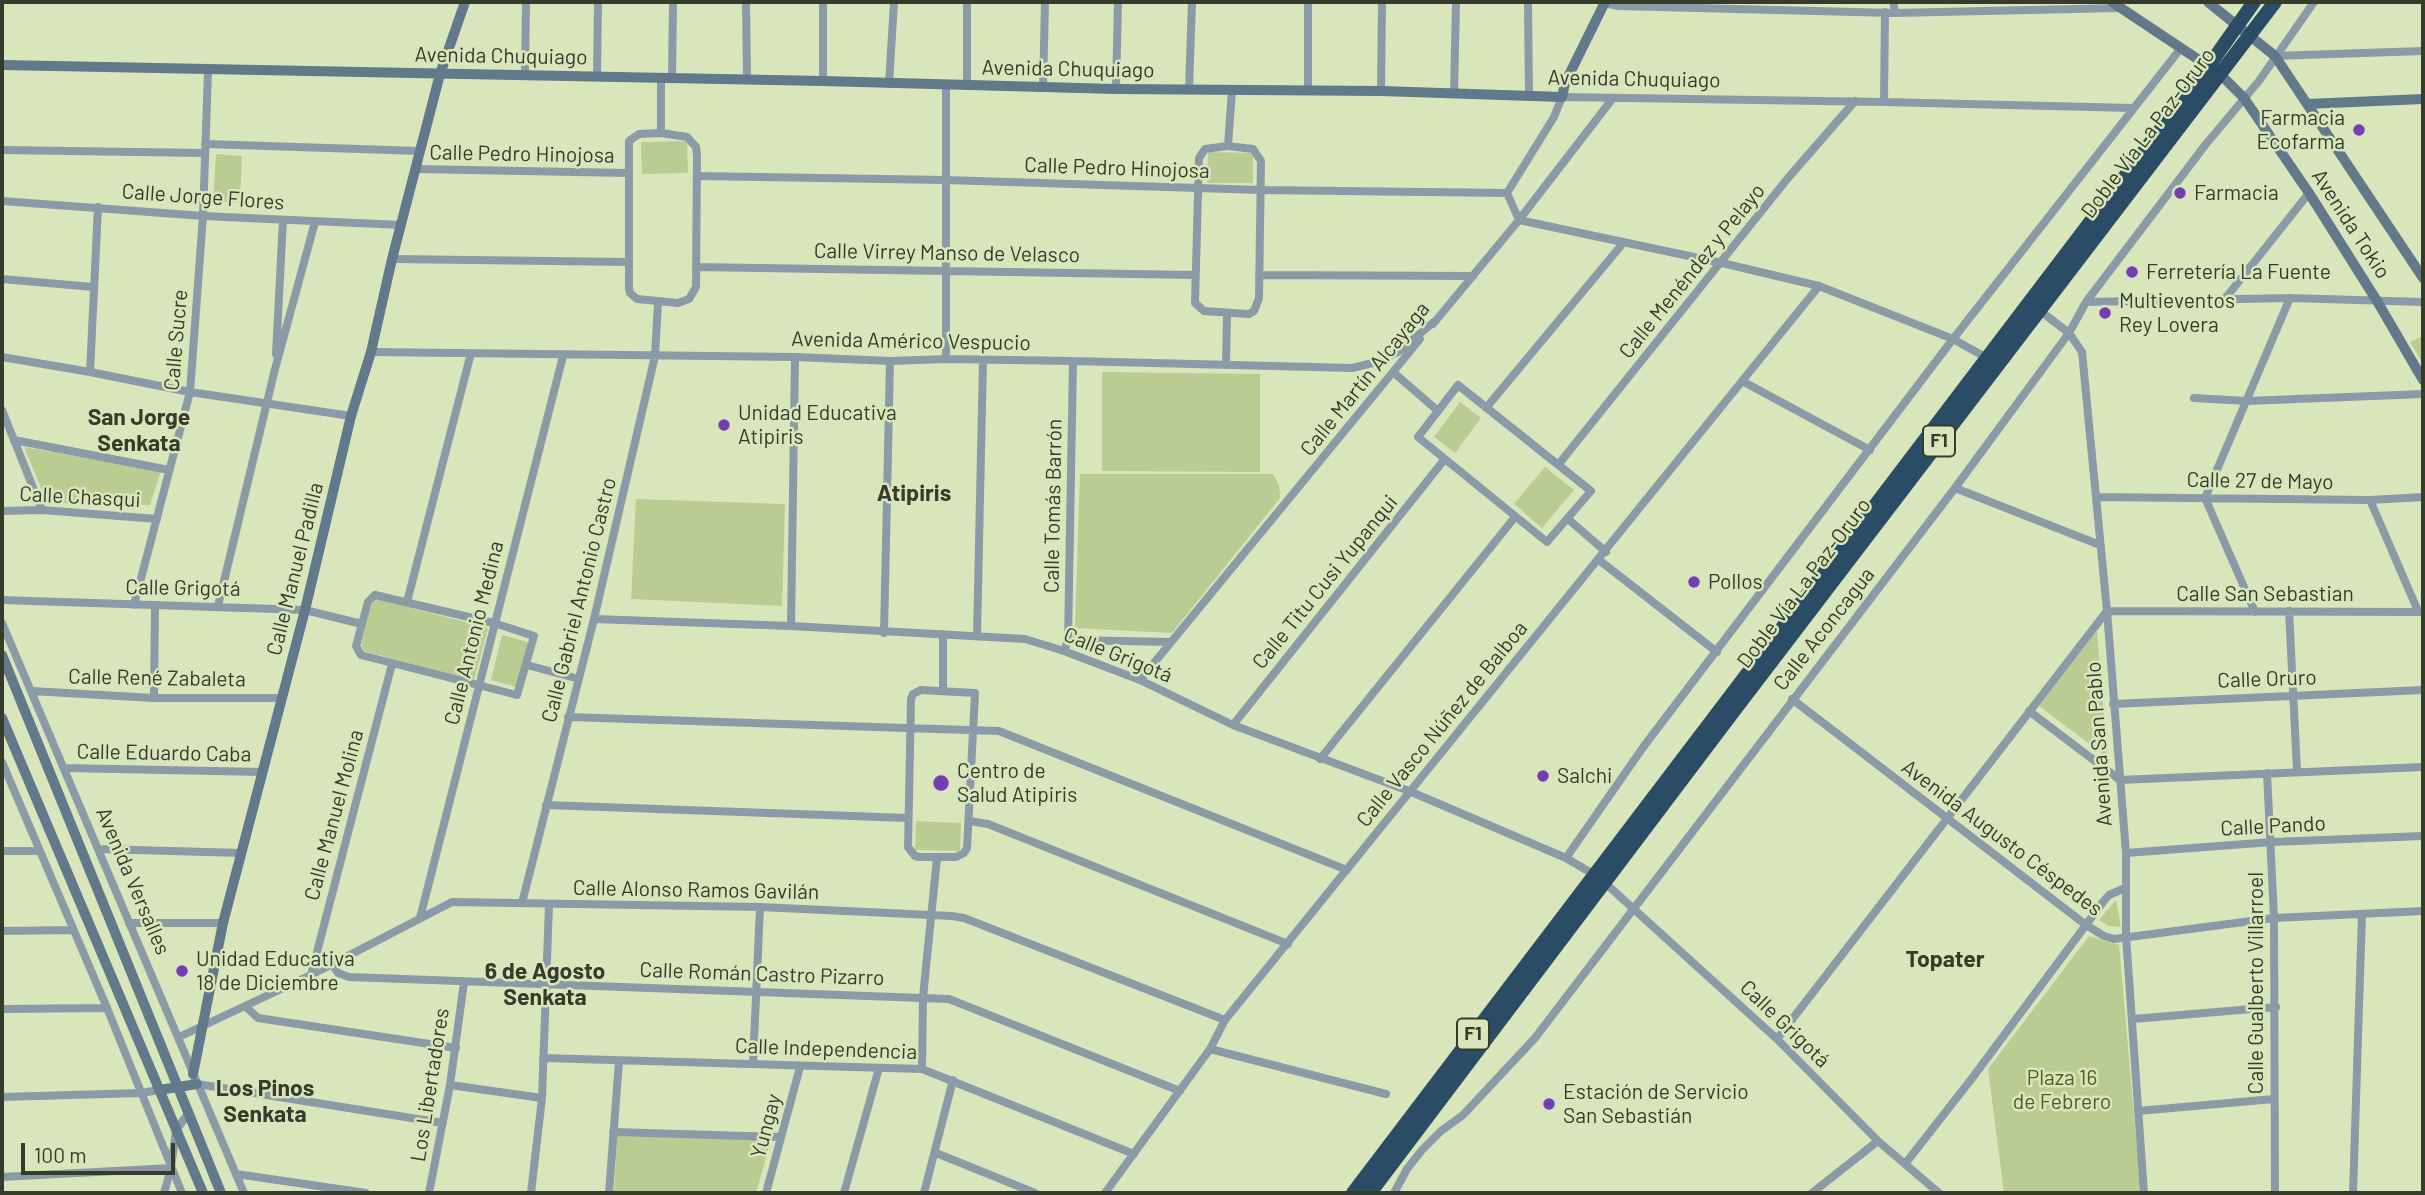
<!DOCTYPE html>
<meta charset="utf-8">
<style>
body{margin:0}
#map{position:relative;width:2425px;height:1195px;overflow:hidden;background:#d9e6bc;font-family:Barlow,sans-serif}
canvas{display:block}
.frame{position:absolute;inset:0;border:4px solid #363b2b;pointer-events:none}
.scale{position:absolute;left:21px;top:1143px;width:154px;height:32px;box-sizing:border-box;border:4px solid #363b2b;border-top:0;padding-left:9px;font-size:21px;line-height:24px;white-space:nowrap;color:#363b2b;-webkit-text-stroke:5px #d9e6bc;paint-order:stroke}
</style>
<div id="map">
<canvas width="2425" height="1195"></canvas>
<div class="frame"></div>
<div class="scale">100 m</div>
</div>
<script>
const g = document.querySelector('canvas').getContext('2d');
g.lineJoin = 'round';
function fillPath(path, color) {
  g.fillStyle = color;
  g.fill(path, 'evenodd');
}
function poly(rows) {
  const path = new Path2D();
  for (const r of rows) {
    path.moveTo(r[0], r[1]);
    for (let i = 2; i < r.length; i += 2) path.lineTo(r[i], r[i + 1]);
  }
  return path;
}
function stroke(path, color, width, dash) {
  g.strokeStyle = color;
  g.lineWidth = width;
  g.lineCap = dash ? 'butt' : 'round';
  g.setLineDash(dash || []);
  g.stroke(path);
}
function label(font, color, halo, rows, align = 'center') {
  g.font = font + ' Barlow,sans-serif';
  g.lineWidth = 5;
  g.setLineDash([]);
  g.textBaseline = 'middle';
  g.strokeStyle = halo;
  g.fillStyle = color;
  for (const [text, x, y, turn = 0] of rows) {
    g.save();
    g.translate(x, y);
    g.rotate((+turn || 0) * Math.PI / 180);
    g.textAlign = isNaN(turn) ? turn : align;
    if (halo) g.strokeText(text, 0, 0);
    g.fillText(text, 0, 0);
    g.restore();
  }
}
const green = poly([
 [687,141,688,173,642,174,641,142],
 [1208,152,1253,153,1253,183,1207,183],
 [216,154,242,156,240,203,213,201],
 [2423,336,2423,364,2410,342],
 [1102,372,1260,374,1260,472,1102,471],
 [1460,402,1481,418,1455,453,1434,437],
 [24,447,161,471,150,505,47,503],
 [1545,467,1574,490,1542,528,1514,504],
 [1080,474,1273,474,1279,485,1280,498,1172,633,1075,628],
 [636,499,785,504,782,606,631,599],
 [377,599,488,628,474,681,364,651,361,644,371,606],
 [2097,631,2107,757,2039,706],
 [502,635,531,643,519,688,491,680],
 [916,821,961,823,960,851,915,850],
 [2116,900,2121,927,2109,926,2099,920],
 [2089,936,2119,945,2141,1193,2004,1193,1988,1069],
 [617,1136,771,1140,756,1193,614,1193]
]);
const street = poly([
 [746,2,747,80],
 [1308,2,1308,90],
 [1528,2,1529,96],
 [1604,3,1618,6,1894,13,2120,8],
 [1894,13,1894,2],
 [2275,56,2423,51],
 [525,76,526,2],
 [597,77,598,2],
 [672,78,673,2],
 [823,81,823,2],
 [889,84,894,2],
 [967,86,967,2],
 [1043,88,1045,2],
 [1116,89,1118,2],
 [1189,90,1192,2],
 [1381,91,1382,2],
 [1454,94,1456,2],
 [1884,102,1885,12],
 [661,133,687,137,696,147,697,155,696,287,689,299,678,303,637,299,630,293,629,288,629,141,639,134,661,133],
 [661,133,661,78],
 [205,144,420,151],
 [1228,146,1253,149,1261,161,1259,298,1254,311,1249,314,1204,311,1195,303,1199,158,1205,149,1228,146],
 [1228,146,1232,90],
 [2,150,204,153],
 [416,169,628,173],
 [697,176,946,180,1260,190,1507,193,1519,220,1722,263,1819,286,1953,339,1987,358],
 [1507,193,1554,117,1562,97,1884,102,2133,108],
 [2,201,203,216,401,225],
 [392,259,628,262],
 [697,267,1195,275],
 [1259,275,1473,276],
 [2,279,93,287],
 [2224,300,2309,193],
 [2086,302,2206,144,2259,81,2314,2],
 [2039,310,2069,333,2082,352,2107,611,2126,853,2126,936,2144,1193],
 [1433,324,1519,220,1613,98],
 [371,352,795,357,890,361,946,359,1073,361,1352,368,1377,362,1398,352,1435,321],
 [276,354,283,220],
 [2,357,90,372,190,392,351,416],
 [946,359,946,85],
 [1226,365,1227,313],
 [90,372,98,207],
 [1393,372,1437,410],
 [1742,381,1870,450],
 [1458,385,1591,491,1547,542,1418,437,1458,385],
 [2194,398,2247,401,2423,394],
 [1486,408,1624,242],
 [2,410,42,510],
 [14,440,169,470],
 [1558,465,1788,178,1855,101],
 [1955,488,2100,545],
 [2097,497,2370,500,2423,497],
 [2370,500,2418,611],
 [2,511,42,510,157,519],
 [1568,519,1606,552],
 [1599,560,1717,652],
 [375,595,494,623,534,636,517,695,361,655,356,646,368,602,375,595],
 [2,600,305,610,362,624],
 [407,602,471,353],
 [134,605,190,392,203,216,208,71],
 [218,606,275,369,315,222],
 [2289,611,2297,771],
 [2255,612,2205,498,2290,298],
 [594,619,791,626,1025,639,1064,651,1140,680,1233,725,1409,791,1566,858,1593,874],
 [2,623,244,1193],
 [791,626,795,357],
 [884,633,890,361],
 [943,634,943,691],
 [977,636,983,360],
 [1068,640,1171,642],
 [1064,651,1068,640,1073,361],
 [527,665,579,679],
 [1140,680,1420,339],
 [921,690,975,693,967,848,964,853,956,857,919,857,915,856,908,847,911,699,913,694,921,690],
 [31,691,154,698,282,698],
 [154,698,155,605],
 [1792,699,2086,925,2104,936,2114,939,2274,918,2423,911],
 [2113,704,2423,690],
 [2029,711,2120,780,2423,767],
 [568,717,999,731,1347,870],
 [1233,725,1444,460],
 [1320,759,1515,517],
 [2,762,107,1008,182,1193],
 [64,768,263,772],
 [2267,773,2274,918,2275,1193],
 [546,805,908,818],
 [969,821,988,824,1288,944],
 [99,849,242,853],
 [2,851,40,851],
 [2126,853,2272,842,2423,836],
 [1566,858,1644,746,1953,339,2181,48],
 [1604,882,1777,1039,1878,1141,1939,1193],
 [522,903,594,619,655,356,658,303],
 [420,918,563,356],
 [129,923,223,923],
 [2,931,72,930],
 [331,963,338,973,349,977,949,999,1180,1091],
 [311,975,392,664],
 [246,1007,258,1018,456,1048],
 [2,1009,107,1008],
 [2133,1019,2276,1007],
 [179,1037,311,975,452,902,760,907,952,916,964,918,1225,1020],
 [1777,1039,2107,611,2423,612],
 [1210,1049,1386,1094],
 [543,1058,922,1069,1134,1154],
 [753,1064,760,907],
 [922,1069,923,997,937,858],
 [197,1084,443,1123],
 [450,1085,542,1098],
 [2,1097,141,1093,159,1090],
 [2138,1111,2274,1099],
 [613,1132,780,1137],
 [936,1153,1035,1193],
 [1905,1164,1973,1077,2103,902,2109,895,2125,888],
 [236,1174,366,1193],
 [2,1177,171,1168],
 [164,1193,171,1168,176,1130,188,1114],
 [429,1193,450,1085,464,982],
 [531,1193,542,1098,549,905],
 [609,1193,619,1061],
 [766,1193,800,1067],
 [844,1193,879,1068],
 [924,1193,953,1080],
 [1105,1193,1210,1049,1225,1020,1819,286],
 [1394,1193,1407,1169,1422,1150,1441,1131,1463,1115,1535,1038,1955,488,2069,333,2086,302,2290,298,2423,302],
 [1812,1193,1878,1141],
 [2353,1193,2362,914]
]);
const secondary = poly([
 [2112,2,2220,74,2244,98,2309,193,2377,301,2423,380],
 [2208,2,2275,56,2423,278],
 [2,65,823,81,1116,89,1381,91,1562,97,1565,83,1605,2],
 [2307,104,2423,99],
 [2,655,221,1193],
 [2,718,203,1193],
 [193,1074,223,923,305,610,351,416,371,352,392,259,440,74,465,2],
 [159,1090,197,1084]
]);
const highway = poly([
 [1353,1193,2208,67,2254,2],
 [1370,1193,1733,712,2275,2]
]);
const markers = [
 [2359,130,7,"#753db3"],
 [2180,193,7,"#753db3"],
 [2132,272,7,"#753db3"],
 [2105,313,7,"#753db3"],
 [724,425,7,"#753db3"],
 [1694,582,7,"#753db3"],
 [1543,776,7,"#753db3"],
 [941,783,9,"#753db3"],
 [182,971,7,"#753db3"],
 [1549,1104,7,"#753db3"]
];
const shields = [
 [1939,441,32],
 [1473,1034,32]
];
const shieldNames = [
 ["F1",1939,441],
 ["F1",1473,1034]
];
const streetNames = [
 ["Avenida Chuquiago",501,56,1],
 ["Avenida Chuquiago",1068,69,1],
 ["Avenida Chuquiago",1634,79,1],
 ["Doble Vía La Paz-Oruro",2148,133,-53],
 ["Calle Pedro Hinojosa",522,154,1],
 ["Calle Pedro Hinojosa",1117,168,2],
 ["Calle Jorge Flores",203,197,4],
 ["Avenida Tokio",2351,224,57],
 ["Calle Virrey Manso de Velasco",947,253,1],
 ["Calle Menéndez y Pelayo",1692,271,-51],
 ["Calle Sucre",176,340,-85],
 ["Avenida Américo Vespucio",911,341,1],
 ["Calle Martín Alcayaga",1365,379,-51],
 ["Calle 27 de Mayo",2260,481,1],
 ["Calle Chasqui",80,497,3],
 ["Calle Tomás Barrón",1053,506,-89],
 ["Calle Manuel Padilla",295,569,-76],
 ["Calle Titu Cusi Yupanqui",1325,582,-51],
 ["Doble Vía La Paz-Oruro",1804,583,-53],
 ["Calle Grigotá",183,588,1],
 ["Calle San Sebastian",2265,594],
 ["Calle Gabriel Antonio Castro",579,600,-76],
 ["Calle Aconcagua",1824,629,-52],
 ["Calle Antonio Medina",474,633,-76],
 ["Calle Grigotá",1118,655,22],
 ["Calle René Zabaleta",157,678,1],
 ["Calle Oruro",2267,679,-2],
 ["Calle Vasco Núñez de Balboa",1442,724,-51],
 ["Avenida San Pablo",2099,744,-94],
 ["Calle Eduardo Caba",164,753,1],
 ["Calle Manuel Molina",334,815,-75],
 ["Calle Pando",2273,826,-3],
 ["Avenida Augusto Céspedes",2002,838,37],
 ["Avenida Versalles",133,881,67],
 ["Calle Alonso Ramos Gavilán",696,890,1],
 ["Calle Román Castro Pizarro",762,974,2],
 ["Calle Gualberto Villarroel",2256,983,-90],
 ["Calle Grigotá",1785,1024,44],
 ["Calle Independencia",826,1049,2],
 ["Los Libertadores",430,1085,-81],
 ["Yungay",766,1126,-75]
];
const poiNames = [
 ["Farmacia",2345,118,"right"],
 ["Ecofarma",2345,142,"right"],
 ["Farmacia",2194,193],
 ["Ferretería La Fuente",2146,272],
 ["Multieventos",2119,301],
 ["Rey Lovera",2119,325],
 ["Unidad Educativa",738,413],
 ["Atipiris",738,437],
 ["Pollos",1708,582],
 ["Centro de",957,771],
 ["Salud Atipiris",957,795],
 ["Salchi",1557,776],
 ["Unidad Educativa",196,959],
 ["18 de Diciembre",196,983],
 ["Estación de Servicio",1563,1092],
 ["San Sebastián",1563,1116]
];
const parkNames = [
 ["Plaza 16",2062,1078],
 ["de Febrero",2062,1102]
];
const neighbourhoodNames = [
 ["San Jorge",139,417],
 ["Senkata",139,443],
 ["Atipiris",914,493],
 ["Topater",1945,959],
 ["6 de Agosto",545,971],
 ["Senkata",545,997],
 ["Los Pinos",265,1088],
 ["Senkata",265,1114]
];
fillPath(green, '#bbcc93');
stroke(street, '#8a9aa7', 8);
stroke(secondary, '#61798b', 10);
stroke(highway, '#2a4c65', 14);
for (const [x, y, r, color] of markers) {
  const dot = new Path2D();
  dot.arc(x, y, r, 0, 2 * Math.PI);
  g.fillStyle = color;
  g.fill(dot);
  stroke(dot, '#d9e6bc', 2.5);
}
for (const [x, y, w] of shields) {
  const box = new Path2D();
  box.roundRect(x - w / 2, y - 15.5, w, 31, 5);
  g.fillStyle = '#d9e6bc';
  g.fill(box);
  stroke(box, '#363b2b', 2);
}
label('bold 19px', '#363b2b', null, shieldNames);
label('21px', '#363b2b', '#d9e6bc', streetNames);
label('21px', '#363b2b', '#d9e6bc', poiNames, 'left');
label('21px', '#4e5d22', '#d9e6bc', parkNames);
label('bold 23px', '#363b2b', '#d9e6bc', neighbourhoodNames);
</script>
